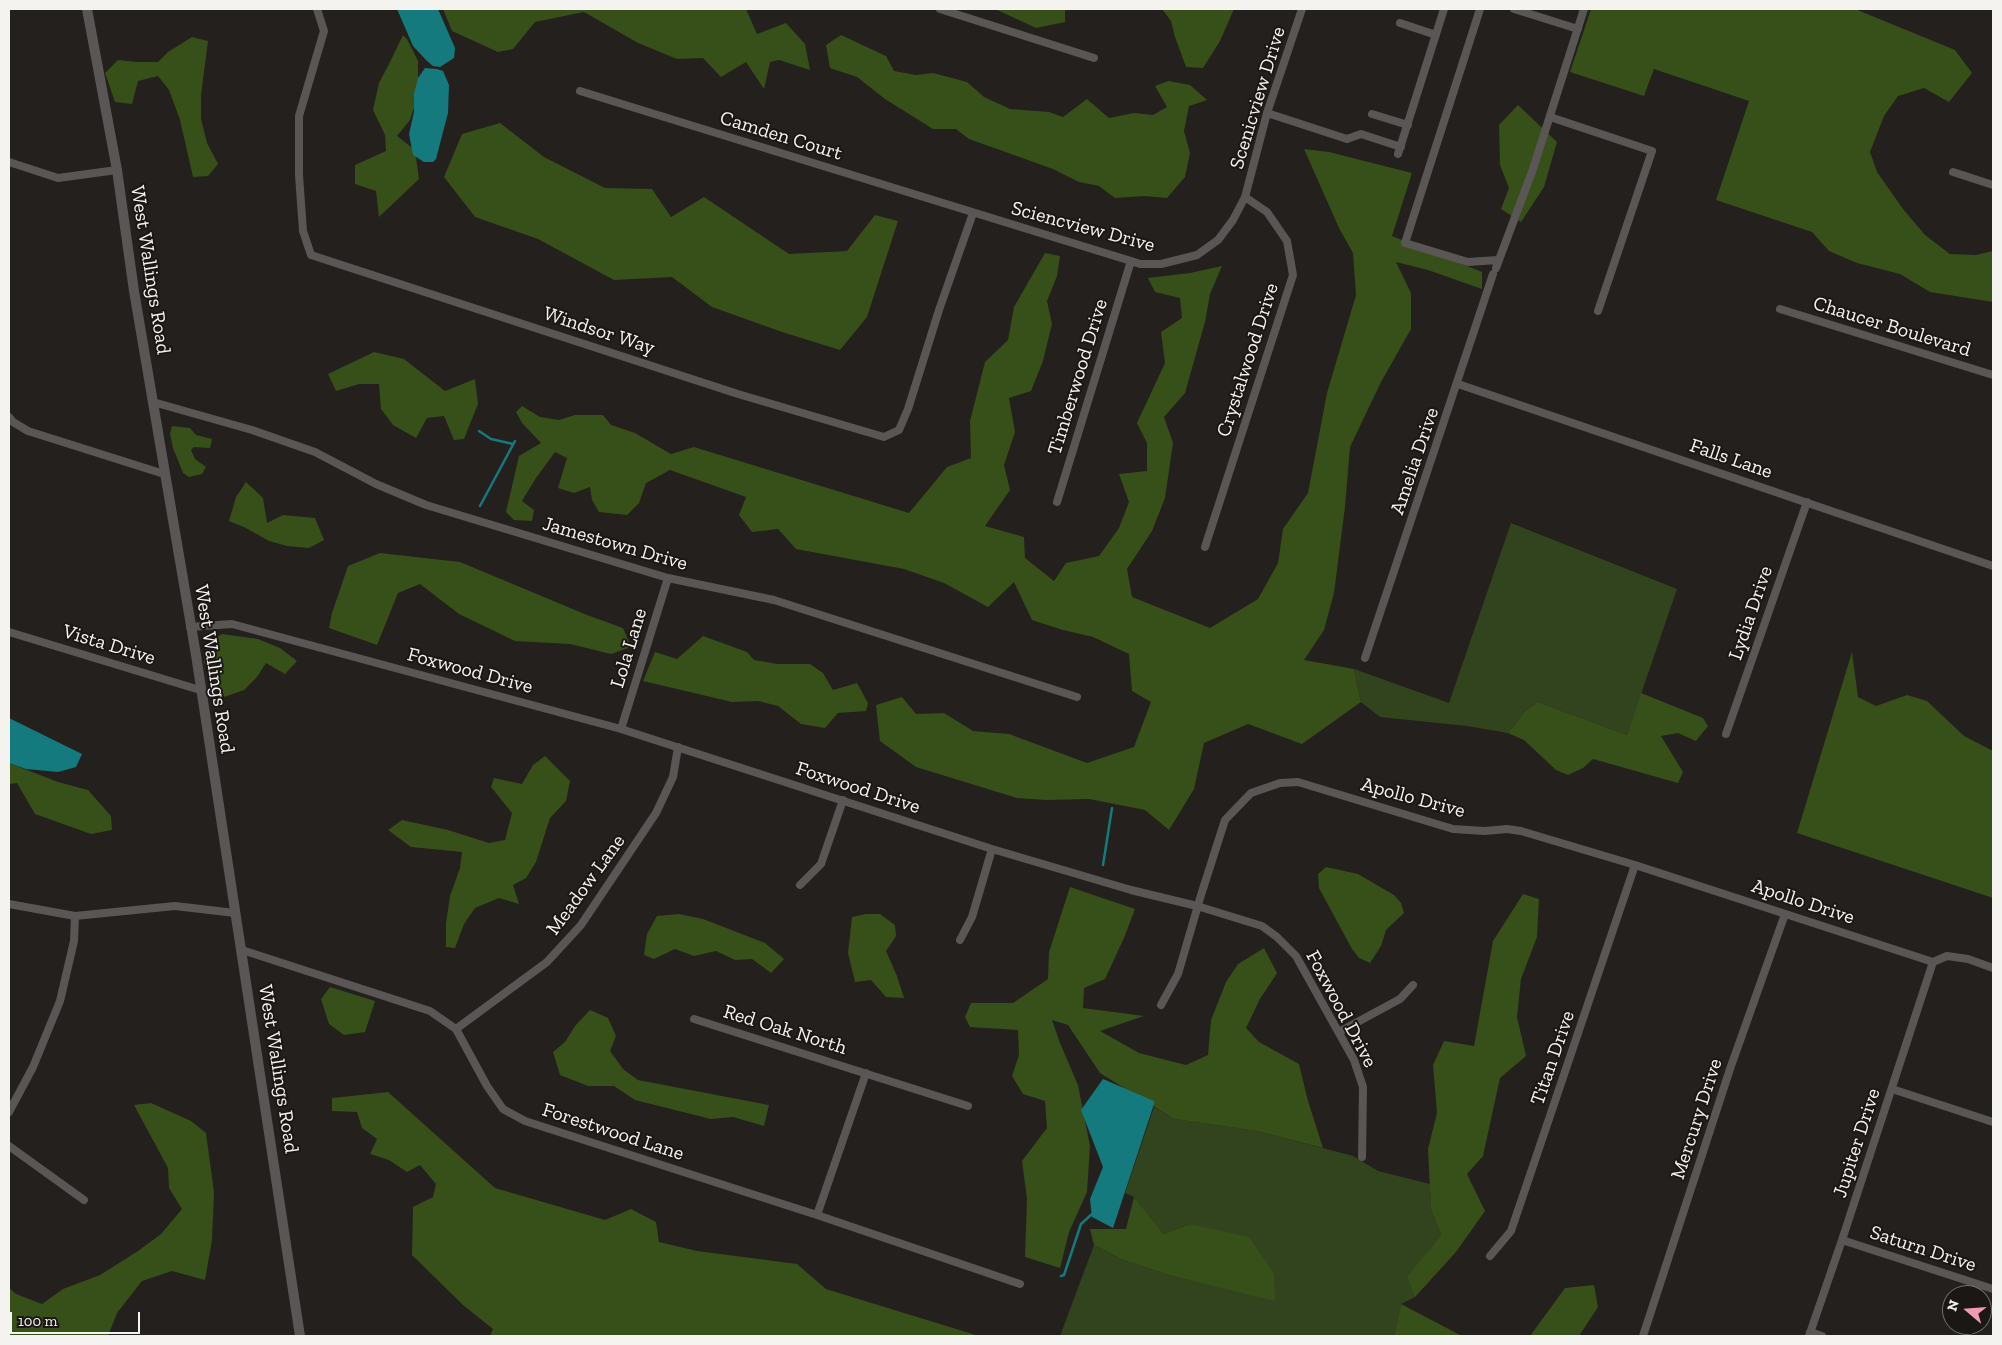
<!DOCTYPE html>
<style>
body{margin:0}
#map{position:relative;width:2002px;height:1345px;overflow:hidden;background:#24201d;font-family:"Zilla Slab",serif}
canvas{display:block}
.frame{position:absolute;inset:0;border:10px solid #f5f3f0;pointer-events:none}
.north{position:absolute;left:1942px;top:1285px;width:50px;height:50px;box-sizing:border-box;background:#1b1714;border:1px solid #726f6c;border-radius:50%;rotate:288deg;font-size:14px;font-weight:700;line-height:20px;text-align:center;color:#f5f3f0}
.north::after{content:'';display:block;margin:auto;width:18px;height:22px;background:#f09ab4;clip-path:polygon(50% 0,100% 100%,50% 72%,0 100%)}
.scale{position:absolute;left:10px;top:1312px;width:130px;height:22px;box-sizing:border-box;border:2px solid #f5f3f0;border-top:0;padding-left:6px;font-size:15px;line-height:18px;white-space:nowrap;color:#f5f3f0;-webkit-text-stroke:4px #1b1714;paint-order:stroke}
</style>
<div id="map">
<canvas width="2002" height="1345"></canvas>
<div class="frame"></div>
<div class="north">N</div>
<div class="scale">100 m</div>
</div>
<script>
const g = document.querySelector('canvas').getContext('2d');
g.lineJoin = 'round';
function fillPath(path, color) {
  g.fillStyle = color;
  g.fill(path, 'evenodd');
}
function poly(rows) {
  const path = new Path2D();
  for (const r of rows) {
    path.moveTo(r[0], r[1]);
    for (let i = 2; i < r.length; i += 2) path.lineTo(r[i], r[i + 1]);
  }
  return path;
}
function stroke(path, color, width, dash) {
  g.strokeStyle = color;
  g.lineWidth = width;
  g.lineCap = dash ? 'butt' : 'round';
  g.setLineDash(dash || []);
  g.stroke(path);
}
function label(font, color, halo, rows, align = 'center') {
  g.font = font + ' "Zilla Slab",serif';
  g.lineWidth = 4;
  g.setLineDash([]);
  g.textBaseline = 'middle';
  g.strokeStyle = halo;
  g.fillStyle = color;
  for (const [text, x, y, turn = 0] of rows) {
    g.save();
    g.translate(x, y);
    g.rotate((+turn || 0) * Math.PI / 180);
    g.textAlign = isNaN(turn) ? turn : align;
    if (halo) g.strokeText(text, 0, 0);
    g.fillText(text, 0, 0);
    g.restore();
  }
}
const green = poly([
 [1511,523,1677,589,1627,735,1538,702,1525,711,1508,733,1467,726,1380,717,1361,702,1354,669,1449,703],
 [1154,1107,1174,1119,1257,1131,1353,1156,1378,1171,1430,1184,1431,1210,1441,1235,1408,1277,1415,1297,1401,1304,1394,1336,1060,1336,1094,1245,1123,1260,1172,1276,1275,1300,1190,1224,1164,1234,1134,1197,1125,1193]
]);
const forest = poly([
 [443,9,746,9,757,34,786,23,805,44,810,70,779,60,770,62,764,89,746,62,721,77,703,58,677,59,638,43,584,12,535,22,513,49,498,52,452,31],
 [995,9,1065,9,1065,22,1036,28],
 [1162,9,1234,9,1220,41,1203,68,1186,67,1175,37,1171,21],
 [1591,9,1855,9,1955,50,1972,73,1949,102,1924,88,1898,96,1884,116,1870,152,1877,172,1903,209,1925,235,1950,254,1976,255,1993,251,1993,302,1930,292,1900,274,1857,263,1829,251,1812,232,1716,200,1749,101,1654,69,1644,96,1570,72],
 [403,35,407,39,418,61,418,95,410,120,397,136,415,150,419,179,379,217,376,191,355,184,355,165,386,151,385,135,373,110,379,83,389,64],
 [841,35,886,56,894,71,916,75,933,73,967,82,984,97,1010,109,1049,112,1063,117,1087,99,1109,118,1134,113,1153,115,1167,107,1155,86,1168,81,1190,85,1207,100,1189,106,1184,131,1190,153,1185,177,1167,198,1145,196,1115,198,1099,186,1079,182,1053,169,969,139,956,129,933,129,885,99,857,77,830,68,826,45],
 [192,37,208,41,201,95,201,119,207,143,218,164,208,176,193,177,180,120,169,90,158,76,138,81,132,104,115,102,105,73,118,60,137,62,158,62,168,52],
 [1518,105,1557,142,1544,187,1521,222,1501,209,1509,188,1500,165,1499,125],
 [500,123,544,157,605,188,652,189,671,217,704,197,789,254,847,251,875,215,898,221,867,317,840,350,782,332,712,307,672,277,614,280,538,239,475,217,444,177,462,134],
 [1304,149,1329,152,1412,173,1392,236,1482,272,1482,289,1428,270,1396,262,1411,293,1411,329,1381,382,1350,447,1345,507,1334,593,1324,630,1304,660,1354,669,1361,702,1302,744,1248,724,1204,743,1194,789,1169,830,1145,810,1089,799,1046,800,1017,798,916,767,880,741,876,705,902,697,916,714,944,713,973,731,1009,734,1087,763,1134,747,1151,702,1132,691,1129,654,1093,637,1063,630,1032,620,1014,582,988,607,944,583,904,569,796,549,778,529,752,532,739,515,746,497,670,470,646,483,639,503,627,515,599,512,592,500,590,487,574,493,558,488,567,458,555,452,536,478,522,501,534,510,532,521,514,520,506,512,519,456,541,443,522,423,516,412,522,406,540,417,559,420,575,415,603,415,611,425,635,433,671,454,694,447,909,513,947,467,971,458,970,421,985,362,1008,340,1014,307,1045,253,1060,256,1057,276,1047,301,1052,324,1043,361,1031,391,1009,398,1015,432,1004,465,1010,490,985,526,1024,537,1025,558,1054,581,1066,563,1099,556,1119,528,1129,502,1119,474,1147,471,1147,443,1137,423,1165,363,1161,332,1182,318,1180,298,1155,292,1148,278,1190,273,1222,266,1210,294,1205,322,1185,393,1164,417,1173,443,1165,498,1152,531,1127,569,1132,597,1210,628,1258,599,1278,563,1283,529,1308,493,1327,393,1356,295,1353,253,1339,228],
 [374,352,404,359,445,391,475,379,478,404,464,439,454,440,444,416,427,418,416,438,393,425,381,409,379,384,359,384,336,391,328,374],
 [172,426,190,428,196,435,212,439,210,448,194,447,191,450,195,459,206,467,202,474,189,477,183,473,173,448,170,434],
 [246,482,263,498,267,523,283,515,315,518,324,540,309,548,287,546,269,541,246,528,229,521,236,497],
 [380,553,460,562,587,615,623,628,631,647,611,654,570,644,515,641,459,614,420,584,398,593,377,645,329,628,332,613,348,566],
 [222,634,258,639,280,648,297,661,285,674,266,663,257,677,244,690,224,697,204,663,206,644],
 [703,636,747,652,754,660,778,664,810,664,823,673,833,690,857,683,868,703,866,711,838,713,825,728,801,724,778,706,758,701,732,702,643,681,655,652,677,659],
 [1852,652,1858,697,1876,706,1907,695,1927,701,1964,736,1993,751,1993,898,1797,833],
 [1641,693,1703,718,1708,726,1696,741,1678,733,1661,736,1683,772,1678,783,1593,759,1583,768,1568,775,1556,770,1524,740,1508,733,1525,711,1538,702,1627,735],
 [545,756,570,781,566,801,550,818,536,862,526,878,513,885,519,904,499,898,475,908,464,924,455,948,446,947,446,923,450,896,460,868,462,852,411,847,388,830,402,820,448,830,489,843,505,840,512,813,491,787,494,778,522,784,533,765],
 [9,763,58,782,88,790,111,816,112,830,91,834,35,814,17,783,9,784],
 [1326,867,1358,874,1394,895,1401,903,1404,913,1386,930,1381,946,1370,963,1359,958,1352,949,1319,888,1318,874],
 [1070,887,1135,909,1124,938,1105,979,1084,988,1083,1008,1144,1016,1100,1031,1139,1053,1186,1065,1208,1055,1211,1020,1226,982,1238,964,1264,948,1277,973,1260,999,1246,1028,1259,1042,1299,1064,1308,1101,1323,1148,1257,1131,1174,1119,1100,1073,1068,1025,1052,1020,1060,1043,1078,1085,1090,1146,1087,1192,1069,1232,1060,1268,1025,1257,1027,1199,1022,1161,1047,1128,1045,1101,1023,1094,1012,1076,1019,1055,1018,1030,970,1027,965,1017,971,1003,1013,1003,1048,979,1049,952],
 [1523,894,1539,899,1537,937,1521,979,1517,1017,1526,1056,1500,1078,1483,1156,1467,1174,1485,1211,1456,1252,1415,1297,1407,1277,1441,1235,1431,1210,1428,1149,1437,1113,1433,1065,1444,1041,1474,1046,1493,941],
 [679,914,703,919,765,943,784,959,771,973,752,959,735,960,716,951,694,956,675,949,654,959,644,955,647,934,657,916],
 [866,914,880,914,895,925,896,936,886,951,897,976,904,998,886,997,871,980,855,982,848,953,852,917],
 [330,987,375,1001,365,1032,344,1035,329,1024,321,999],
 [590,1010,608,1018,616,1036,610,1051,623,1069,638,1080,769,1105,764,1126,733,1117,711,1119,635,1100,614,1086,588,1086,560,1075,553,1052,565,1042,575,1026],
 [388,1092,495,1188,605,1220,631,1209,656,1222,659,1242,697,1251,797,1264,826,1289,979,1336,490,1336,493,1329,463,1305,412,1255,413,1207,433,1197,436,1184,420,1165,407,1172,389,1160,370,1154,377,1139,362,1128,357,1112,332,1111,332,1098],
 [151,1103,191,1121,206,1133,214,1192,212,1240,205,1280,172,1271,142,1281,117,1313,108,1336,9,1336,9,1288,16,1294,42,1304,63,1289,100,1275,138,1251,161,1234,182,1209,169,1188,168,1168,134,1105],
 [1134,1197,1164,1234,1190,1224,1249,1237,1274,1274,1275,1301,1172,1276,1123,1260,1094,1245,1090,1229,1126,1229],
 [1594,1285,1598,1307,1579,1336,1530,1336,1565,1288],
 [1401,1304,1462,1336,1394,1336]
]);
const water = poly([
 [397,9,438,9,455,48,454,58,440,67,433,66,426,60,413,46],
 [425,68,437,69,443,71,449,85,448,113,436,159,433,162,424,162,413,155,409,134,414,112,414,94,418,78],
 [9,718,82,754,76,767,58,772,26,769,9,763],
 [1103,1079,1154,1101,1154,1104,1113,1228,1092,1217,1090,1199,1103,1167,1081,1110]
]);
const stream = poly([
 [479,431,491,439,513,444],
 [480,506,515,441],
 [1103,865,1112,808],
 [1061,1276,1064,1275,1081,1224,1092,1214]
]);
const minor = poly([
 [317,9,324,31,299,116,299,175,303,231,311,255,738,394,884,437,899,430,908,409,939,310,973,213],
 [940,9,1094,58],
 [1480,9,1405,243,1468,262,1498,260],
 [1514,9,1578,29],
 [1400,23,1436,35],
 [580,91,1131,261,1140,264,1161,264,1197,255,1218,240,1233,220,1245,197,1267,113,1302,9],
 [1267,113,1347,139,1361,134,1401,147],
 [1372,114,1408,125],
 [1550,117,1652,151,1598,311],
 [1398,154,1444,9],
 [9,162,58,178,117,170],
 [1953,172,1993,185],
 [1496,268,1533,169,1584,9],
 [1780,309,1993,375],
 [1458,384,1993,566],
 [153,402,252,430,315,452,376,484,426,505,668,578,774,600,1077,697],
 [9,417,13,422,28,431,164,474],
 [1057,502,1131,261],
 [1205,547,1293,275,1287,241,1267,212,1245,197],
 [190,627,232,624,621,729,992,849,1131,890,1197,906,1262,926,1277,937,1296,956,1354,1060,1363,1087,1362,1157],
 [9,632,200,690],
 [1365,658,1493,274],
 [621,729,668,578],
 [1726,734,1807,502],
 [800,885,821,864,843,800],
 [9,904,75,916,175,906,235,913],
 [960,940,972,917,992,849],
 [242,950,430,1011,456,1029,487,1086,503,1109,525,1121,817,1215,1020,1284],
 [1933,962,1947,956,1968,959,1993,968],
 [1161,1005,1178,974,1201,895,1225,820,1251,793,1280,783,1298,782,1453,829,1485,831,1507,829,1521,831,1635,865,1933,962],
 [694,1019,968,1106],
 [456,1029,547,962,581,925,656,813,673,777,678,747],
 [1339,1032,1400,999,1413,985],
 [1892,1089,1993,1122],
 [9,1112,33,1067,60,1001,74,941,75,916],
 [9,1146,84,1200],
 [817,1215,866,1073],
 [1842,1240,1993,1289],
 [1490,1256,1511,1231,1635,865],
 [1810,1332,1822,1336],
 [1643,1336,1730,1069,1785,914],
 [1809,1336,1842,1240,1933,962]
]);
const tertiary = poly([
 [87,9,117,170,134,291,196,655,300,1336]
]);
const streetNames = [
 ["Scenicview Drive",1258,98,-73],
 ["Camden Court",781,136,17],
 ["Sciencview Drive",1083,227,15],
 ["West Wallings Road",150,270,81],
 ["Chaucer Boulevard",1892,327,17],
 ["Windsor Way",599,331,18],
 ["Crystalwood Drive",1248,360,-72],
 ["Timberwood Drive",1078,377,-73],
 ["Falls Lane",1731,459,19],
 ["Amelia Drive",1415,461,-71],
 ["Jamestown Drive",615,544,16],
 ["Lydia Drive",1751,613,-71],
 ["Vista Drive",109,645,17],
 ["Lola Lane",629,648,-73],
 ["West Wallings Road",214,669,81],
 ["Foxwood Drive",470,671,15],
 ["Foxwood Drive",858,788,18],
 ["Apollo Drive",1413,798,15],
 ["Meadow Lane",586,885,-54],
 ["Apollo Drive",1803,902,18],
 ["Foxwood Drive",1341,1009,62],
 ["Red Oak North",785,1030,17],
 ["Titan Drive",1553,1058,-71],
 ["West Wallings Road",278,1069,81],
 ["Mercury Drive",1697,1119,-72],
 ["Forestwood Lane",613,1132,18],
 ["Jupiter Drive",1857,1143,-72],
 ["Saturn Drive",1923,1249,18]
];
fillPath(green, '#32441d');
fillPath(forest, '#374f18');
fillPath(water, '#157a7d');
stroke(stream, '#157a7d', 2.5);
stroke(minor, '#595655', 8);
stroke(tertiary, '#595655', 10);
label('20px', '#f5f3f0', '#1b1714', streetNames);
</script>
